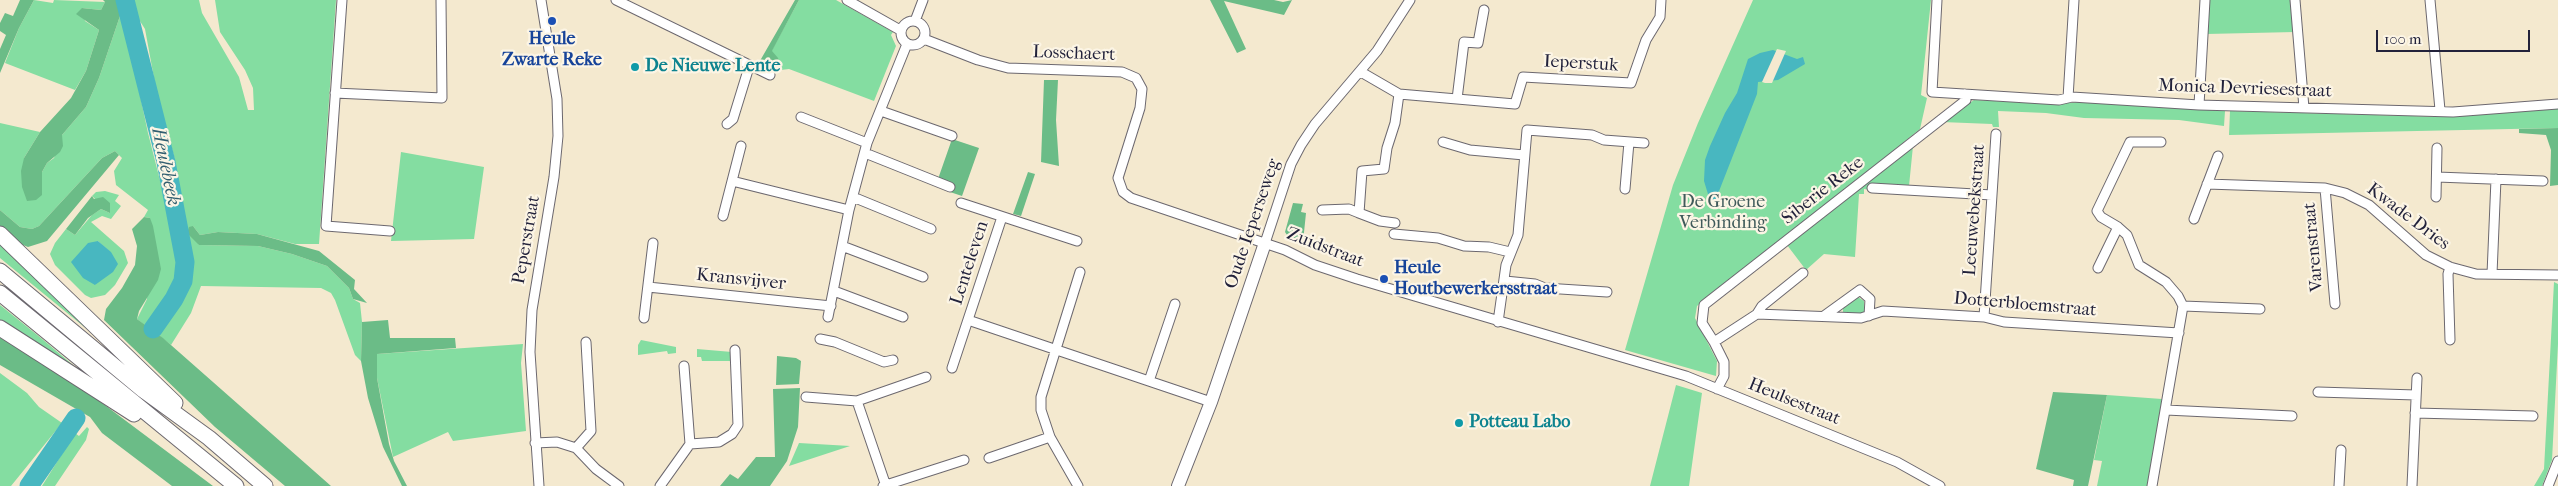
<!DOCTYPE html>
<style>
body{margin:0}
#map{position:relative;width:2558px;height:486px;overflow:hidden;background:#f4e9cf;font-family:"IM FELL French Canon",serif}
canvas{display:block}
.scale{position:absolute;left:2376px;top:30px;width:154px;height:22px;box-sizing:border-box;border:2px solid #22223b;border-top:0;padding-left:6px;font-size:15px;line-height:18px;white-space:nowrap;color:#22223b;-webkit-text-stroke:4px #fcf5e5;paint-order:stroke}
</style>
<div id="map">
<canvas width="2558" height="486"></canvas>
<div class="scale">100 m</div>
</div>
<script>
const g = document.querySelector('canvas').getContext('2d');
g.lineJoin = 'round';
function fillPath(path, color) {
  g.fillStyle = color;
  g.fill(path, 'evenodd');
}
function poly(rows) {
  const path = new Path2D();
  for (const r of rows) {
    if (r.length === 3) {
      path.moveTo(r[0] + r[2], r[1]);
      path.arc(r[0], r[1], r[2], 0, 2 * Math.PI);
      continue;
    }
    path.moveTo(r[0], r[1]);
    for (let i = 2; i < r.length; i += 2) path.lineTo(r[i], r[i + 1]);
  }
  return path;
}
function stroke(path, color, width, dash) {
  g.strokeStyle = color;
  g.lineWidth = width;
  g.lineCap = dash ? 'butt' : 'round';
  g.setLineDash(dash || []);
  g.stroke(path);
}
function label(font, color, halo, rows, align = 'center') {
  g.font = font + ' "IM FELL French Canon",serif';
  g.lineWidth = 4.5;
  g.setLineDash([]);
  g.textBaseline = 'middle';
  g.strokeStyle = halo;
  g.fillStyle = color;
  for (const [text, x, y, turn = 0] of rows) {
    g.save();
    g.translate(x, y);
    g.rotate((+turn || 0) * Math.PI / 180);
    g.textAlign = isNaN(turn) ? turn : align;
    if (halo) g.strokeText(text, 0, 0);
    g.fillText(text, 0, 0);
    g.restore();
  }
}
const green = poly([
 [34,0,53,3,54,0,105,2,101,10,82,8,85,21,99,30,86,71,75,90,5,63,19,28],
 [130,0,199,0,202,13,239,77,248,110,254,110,253,88,245,70,220,32,215,0,336,0,319,244,295,244,257,234,218,232,200,235,193,226,199,245,258,246,292,254,327,266,349,288,353,299,360,303,362,322,361,361,355,355,335,300,331,293,321,288,201,286,191,313,171,345,156,333,181,296,187,283,188,252,178,196,175,160,156,89,145,29,131,7],
 [799,0,836,0,893,32,891,35,896,46,874,101,789,69,772,71,779,61,771,52],
 [1753,0,1931,0,1921,95,1927,98,1920,129,1819,211,1714,291,1697,306,1695,318,1717,361,1716,376,1625,350,1673,185,1698,123],
 [2208,0,2292,0,2295,32,2206,34],
 [122,10,148,133,179,256,178,275,170,294,147,327,137,319,147,299,150,218,144,217,148,210,116,185,114,171,122,158,115,151,102,158,39,226,32,229,20,227,0,210,0,123,40,132,24,158,42,180,42,172,47,163,54,158,62,135,86,107,99,78],
 [1974,100,2055,104,2080,102,2225,111,2224,126,2179,120,2084,118,2046,113,1998,111,1999,127,1993,127,1992,124,1942,122],
 [2558,108,2558,128,2229,135,2230,111,2447,117],
 [1913,146,1909,186,1871,183,1870,190,1864,189,1864,194,1859,194,1855,257,1824,254,1806,270,1787,245],
 [401,152,484,167,474,239,391,241],
 [105,191,119,195,115,201,121,206,111,219,102,216,91,222,124,251,128,263,115,285,105,295,91,298,85,295,55,265,50,254,55,243,66,229,75,235,92,215,101,209,110,213,92,196,96,192],
 [98,241,111,253,95,285],
 [0,241,121,357,0,258],
 [2554,282,2558,284,2558,344,2552,460,2542,486,2534,486,2544,469],
 [1858,297,1864,301,1864,312,1860,315,1843,313,1843,305],
 [0,305,41,338,99,387,0,323],
 [641,340,676,347,676,353,668,354,667,351,638,355,638,345],
 [523,344,521,363,526,431,453,441,448,432,393,457,377,378,377,354],
 [697,349,732,352,733,361,702,361,701,357,697,357],
 [0,373,27,393,39,407,62,423,11,486,0,486],
 [1676,385,1702,393,1689,486,1650,486],
 [2107,395,2162,399,2147,486,2097,486,2102,461,2094,460],
 [87,427,89,429,86,440,55,486,42,486,75,433,79,436],
 [799,443,850,446,789,466]
]);
const forest = poly([
 [20,0,34,0,19,28,0,73,0,49,6,35,0,31,0,23,5,13,13,16],
 [103,0,122,0,122,10,99,78,86,107,62,135,63,146,60,152,47,163,42,172,42,195,36,200,27,201,22,187,21,171,24,158,40,132,71,98,86,71,99,30,76,14,82,8,101,10,105,2],
 [795,0,799,0,772,51,778,58,779,61,772,71,757,66],
 [1210,0,1274,0,1283,2,1292,0,1284,15,1224,1,1246,49,1237,53],
 [1044,80,1058,80,1056,120,1059,166,1041,162],
 [2558,128,2558,185,2550,186,2551,150,2546,135,2519,133,2519,129],
 [952,139,979,148,962,196,950,192,953,184,938,179],
 [115,151,119,155,47,241,28,247,18,243,0,226,0,210,20,227,32,229,39,226,102,158],
 [1028,172,1035,174,1021,216,1013,214],
 [92,196,94,199,103,197,110,203,110,213,101,209,88,218,75,235,66,229],
 [1293,203,1303,204,1301,212,1306,213,1303,242,1287,235,1285,232],
 [144,217,150,218,153,226,161,269,158,280,139,311,137,319,163,338,331,486,285,486,215,427,104,320,106,309,122,288,135,265,137,246,132,229],
 [193,226,200,235,218,232,257,234,319,251,355,280,354,289,367,303,353,299,349,288,327,266,292,254,258,246,199,245,187,233,189,227],
 [388,320,390,338,455,338,456,348,377,354,377,378,389,444,394,461,407,486,402,486,383,447,368,398,361,361,362,322],
 [0,337,86,391,213,486,172,486,102,433,90,417,0,365],
 [777,356,796,358,801,361,799,384,776,385],
 [800,388,798,427,787,461,770,486,720,486,730,474,738,479,756,457,775,457,773,389],
 [2053,392,2107,395,2088,486,2073,486,2074,480,2036,469]
]);
const water = poly([
 [1773,50,1797,59,1803,57,1805,64,1778,80,1758,82,1757,94,1714,204,1711,204,1704,181,1705,160,1710,146,1725,113,1737,93,1748,59,1760,53],
 [98,241,111,252,118,264,113,272,95,285,83,278,71,262,88,243]
]);
const pier = poly([
 [1777,49,1786,51,1772,83,1765,83,1762,82]
]);
const river = poly([
 [125,0,166,162,185,262,183,281,174,299,153,329],
 [29,486,76,418]
]);
const street = poly([
 [342,0,326,226,390,231],
 [616,0,770,75],
 [847,0,900,30],
 [1937,0,1932,92,2059,100,2072,97,2199,105,2453,112,2558,104],
 [2295,0,2304,108],
 [2430,0,2440,110],
 [913,33,12],
 [915,21,923,0],
 [924,39,978,60,1008,68,1122,72,1136,78,1142,89,1140,108,1118,178,1123,192,1131,198,1285,250,1315,265,1357,279,1686,376,1897,462,1940,486],
 [1361,72,1399,94,1515,104,1523,77,1631,83,1646,40,1660,17,1661,0],
 [335,93,442,98,441,0],
 [2068,98,2074,0],
 [1457,99,1464,42,1478,43,1484,10],
 [2199,105,2205,0],
 [881,111,952,136],
 [801,117,867,143],
 [727,124,733,119,749,67],
 [1443,142,1470,150,1524,155],
 [865,153,950,187],
 [2437,177,2543,181],
 [732,181,849,210],
 [2207,184,2325,188,2345,193,2369,205,2426,255,2450,267,2476,274,2558,275],
 [1872,188,1992,195],
 [2325,188,2335,304],
 [1625,189,1629,142],
 [853,197,931,229],
 [2436,197,2437,148],
 [961,203,1077,241],
 [1322,210,1349,209,1359,213],
 [723,216,741,146],
 [2194,219,2218,156],
 [1395,223,1380,221,1359,213,1362,171,1384,169,1387,148,1395,123,1399,94],
 [1394,234,1438,238,1464,246,1489,247,1510,252],
 [1265,243,1291,164,1301,145,1315,124,1377,51,1410,0],
 [842,246,923,277],
 [2450,267,2448,274,2450,340],
 [2098,268,2118,227],
 [2492,274,2496,179],
 [1505,281,1535,284,1545,288,1607,292],
 [648,287,831,306],
 [834,291,903,317],
 [2183,306,2260,309],
 [1757,314,1762,306,1803,273],
 [1824,316,1860,290,1870,299,1869,316],
 [828,317,849,210,867,143,907,44],
 [1984,317,1996,134],
 [644,318,653,243],
 [968,320,1211,402],
 [1498,322,1506,265,1518,235,1527,130,1592,135,1604,140,1644,143],
 [820,339,835,342,884,362,893,360],
 [1714,342,1702,323,1704,305,1966,100,1965,94],
 [952,368,1002,217],
 [1149,381,1175,304],
 [1717,389,1724,376,1724,362,1714,342,1757,314,1861,318,1883,311,1984,317,2004,322,2179,333],
 [2318,392,2416,395],
 [806,397,857,401,926,377],
 [857,401,886,486],
 [2166,410,2292,416],
 [2415,413,2533,416],
 [535,443,557,442,576,448,596,469,619,486],
 [690,444,719,442,732,434,738,425,735,350],
 [576,448,591,431,586,342],
 [989,458,1050,437],
 [539,486,530,352,532,310,554,177,558,136,557,99,541,0],
 [660,486,690,444,684,366],
 [883,486,964,460],
 [1078,486,1050,437,1041,410,1041,397,1080,272],
 [2152,486,2183,306,2178,296,2166,282,2139,265,2127,235,2118,227,2101,217,2097,211,2130,142,2161,142],
 [2339,486,2341,450],
 [2412,486,2417,378],
 [2548,486,2558,461]
]);
const secondary = poly([
 [1178,486,1211,402,1265,243]
]);
const highway = poly([
 [0,234,175,403],
 [0,271,143,390,209,438,265,486],
 [0,293,236,486],
 [0,328,134,414]
]);
const markers = [
 [552,21,5,"#1a4fb4"],
 [635,67,5,"#0f9aa8"],
 [1384,279,5,"#1a4fb4"],
 [1459,423,5,"#0f9aa8"]
];
const transitNames = [
 ["Heule",552,40],
 ["Zwarte Reke",552,61],
 ["Heule",1394,269,"left"],
 ["Houtbewerkersstraat",1394,290,"left"]
];
const streetNames = [
 ["Losschaert",1074,54,2],
 ["Ieperstuk",1581,64,3],
 ["Monica Devriesestraat",2245,89,2],
 ["Siberie Reke",1823,191,-38],
 ["Leeuwebekstraat",1975,210,-86],
 ["Kwade Dries",2408,217,37],
 ["Oude Ieperseweg",1253,224,-71],
 ["Peperstraat",527,240,-80],
 ["Varenstraat",2314,247,-95],
 ["Zuidstraat",1325,248,21],
 ["Lenteleven",970,263,-72],
 ["Kransvijver",741,280,6],
 ["Dotterbloemstraat",2025,305,5],
 ["Heulsestraat",1794,402,22]
];
const cultureNames = [
 ["De Nieuwe Lente",645,67],
 ["Potteau Labo",1469,423]
];
const parkNames = [
 ["De Groene",1723,203],
 ["Verbinding",1723,224]
];
const waterNames = [
 ["Heulebeek",165,167,78]
];
fillPath(green, '#84dda1');
fillPath(forest, '#6bbc87');
fillPath(water, '#48b7c0');
fillPath(pier, '#f4e9cf');
stroke(river, '#48b7c0', 19);
stroke(street, '#6c686f', 11);
stroke(secondary, '#6c686f', 14);
stroke(highway, '#6c686f', 17);
stroke(street, '#fff', 9);
stroke(secondary, '#fff', 12);
stroke(highway, '#fff', 15);
for (const [x, y, r, color] of markers) {
  const dot = new Path2D();
  dot.arc(x, y, r, 0, 2 * Math.PI);
  g.fillStyle = color;
  g.fill(dot);
  stroke(dot, '#fcf5e5', 2);
}
label('bold 18px', '#164399', '#fcf5e5', transitNames);
label('18px', '#22223b', '#fcf5e5', streetNames);
label('bold 18px', '#0d838f', '#fcf5e5', cultureNames, 'left');
label('18px', '#3f5a5a', '#fcf5e5', parkNames);
label('italic 19px', '#315e70', '#fcf5e5', waterNames);
</script>
